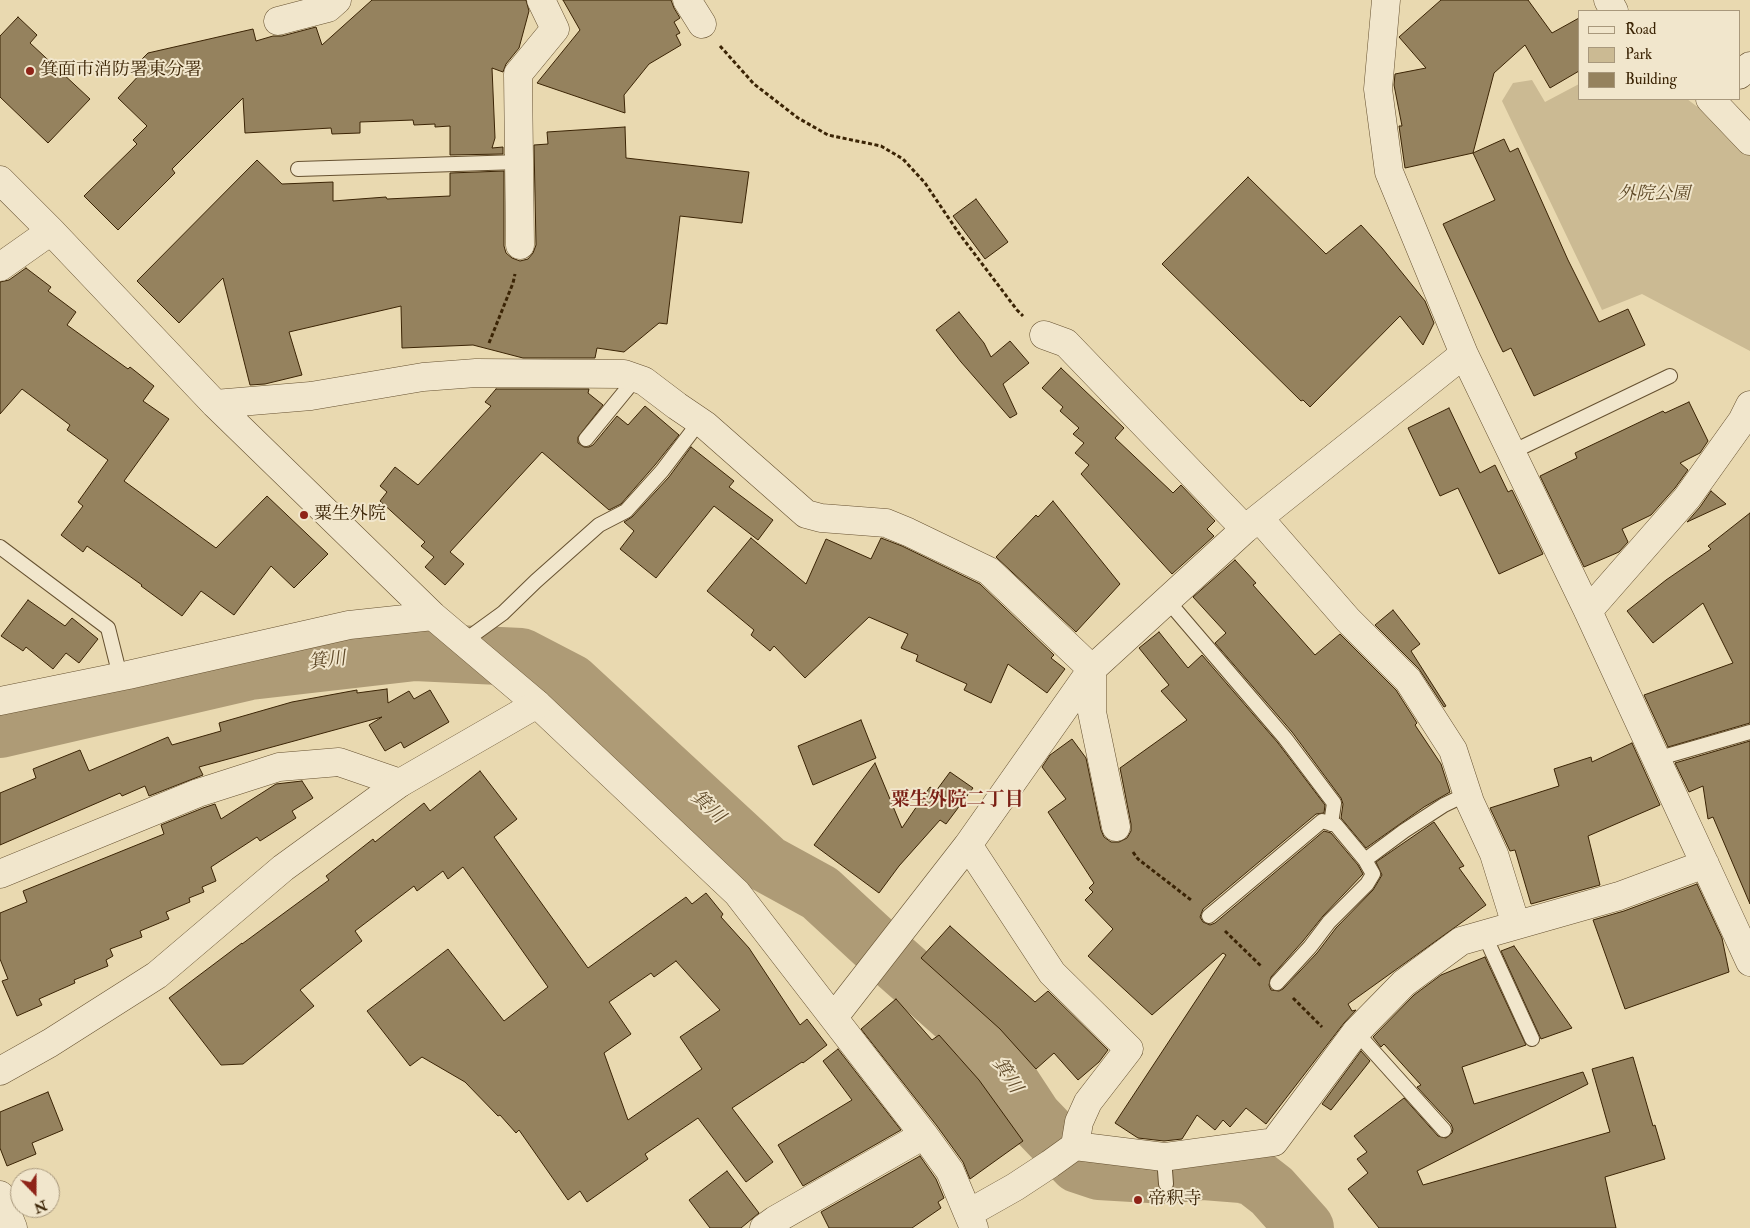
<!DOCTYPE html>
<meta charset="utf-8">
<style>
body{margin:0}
#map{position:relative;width:1750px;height:1228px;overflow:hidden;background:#e9d9b0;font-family:"IM FELL Double Pica",serif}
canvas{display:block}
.legend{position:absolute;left:1578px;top:10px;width:162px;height:90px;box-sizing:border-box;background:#f1e6cc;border:1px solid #a8987c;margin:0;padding:6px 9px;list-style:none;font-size:15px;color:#3b2405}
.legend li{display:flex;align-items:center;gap:10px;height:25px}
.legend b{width:25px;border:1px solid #a8987c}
.north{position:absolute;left:10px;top:1168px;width:50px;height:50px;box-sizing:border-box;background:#f1e6cc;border:1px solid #a8987c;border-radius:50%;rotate:158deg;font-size:14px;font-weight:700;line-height:20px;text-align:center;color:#3b2405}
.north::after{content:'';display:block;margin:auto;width:18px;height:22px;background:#8f2418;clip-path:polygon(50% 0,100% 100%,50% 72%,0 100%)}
</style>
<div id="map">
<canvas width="1750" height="1228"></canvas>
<ul class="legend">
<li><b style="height:6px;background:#f1e6cc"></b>Road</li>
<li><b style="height:14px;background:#cbba93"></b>Park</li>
<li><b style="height:14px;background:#95825e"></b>Building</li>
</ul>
<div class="north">N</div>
</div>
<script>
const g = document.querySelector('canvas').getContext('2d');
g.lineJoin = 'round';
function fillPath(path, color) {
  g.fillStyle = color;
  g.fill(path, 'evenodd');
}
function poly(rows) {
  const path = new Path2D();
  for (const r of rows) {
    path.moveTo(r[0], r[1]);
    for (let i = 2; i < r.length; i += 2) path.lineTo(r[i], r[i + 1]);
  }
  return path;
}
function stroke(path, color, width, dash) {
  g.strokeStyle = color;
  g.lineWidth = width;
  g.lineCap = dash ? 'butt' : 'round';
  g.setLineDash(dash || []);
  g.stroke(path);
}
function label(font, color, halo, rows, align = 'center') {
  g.font = font + ' "IM FELL Double Pica","Noto Serif JP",serif';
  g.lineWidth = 4;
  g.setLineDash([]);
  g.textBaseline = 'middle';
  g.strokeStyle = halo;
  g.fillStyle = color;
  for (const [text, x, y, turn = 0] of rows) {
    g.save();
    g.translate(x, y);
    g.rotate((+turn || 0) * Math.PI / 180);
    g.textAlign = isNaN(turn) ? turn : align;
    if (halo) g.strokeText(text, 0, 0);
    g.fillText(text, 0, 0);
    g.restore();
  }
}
const green = poly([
 [1532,80,1545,102,1579,84,1579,99,1687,99,1719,123,1750,154,1750,351,1642,294,1602,310,1502,101,1513,83]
]);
const river = poly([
 [0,729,250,671,415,652,521,657,571,683,767,864,820,893,886,954,981,1038,1033,1117,1078,1164,1099,1171,1167,1175,1204,1171,1242,1174,1254,1177,1272,1191,1305,1228]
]);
const building = poly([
 [372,0,526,0,529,11,519,48,506,64,503,72,492,68,495,138,492,148,503,147,503,154,450,155,450,126,435,127,435,124,414,125,413,120,360,122,360,133,332,134,331,128,245,133,243,98,172,169,175,173,118,230,84,196,137,144,133,140,147,126,118,98,142,72,136,65,148,53,253,29,256,41,273,36,282,36,316,27,322,45,372,0],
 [563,0,671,0,674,8,680,18,674,22,680,33,676,35,681,45,649,64,624,95,625,113,537,83,580,30,563,0],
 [1441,0,1528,0,1552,33,1579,18,1579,71,1550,88,1525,45,1494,73,1473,153,1504,139,1510,152,1518,148,1568,260,1599,322,1628,309,1645,345,1534,396,1511,348,1503,352,1498,342,1443,224,1495,200,1473,153,1405,168,1399,126,1402,126,1394,85,1395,74,1426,68,1399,37,1441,0],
 [18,17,37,35,30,43,90,99,48,143,0,97,0,36,18,17],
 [625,127,626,158,749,172,742,223,680,216,667,324,659,323,624,352,597,348,595,358,523,358,473,345,402,348,401,306,289,332,302,375,265,384,250,385,223,278,179,323,137,281,257,160,282,184,333,182,333,201,386,197,387,199,450,196,450,173,504,171,504,246,506,253,512,258,520,261,528,259,533,253,536,245,534,145,548,144,547,132,625,127],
 [1248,177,1326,254,1361,225,1382,248,1425,301,1434,323,1423,345,1400,316,1310,407,1303,400,1301,401,1162,264,1248,177],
 [976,199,1008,242,985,259,953,216,976,199],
 [26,268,51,287,48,291,76,312,67,325,128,369,130,367,154,386,143,401,169,419,124,481,216,548,267,496,328,554,294,588,271,566,234,615,201,591,182,616,141,586,142,585,87,546,83,552,61,535,83,506,78,502,108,460,67,430,70,425,22,389,0,414,0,282,9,280,26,268],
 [959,312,984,343,991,357,1010,341,1029,363,1003,384,1017,414,1010,418,961,362,936,330,959,312],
 [1061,368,1124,428,1115,438,1173,493,1181,485,1215,521,1207,529,1214,536,1172,574,1081,474,1089,465,1075,453,1084,443,1073,434,1079,428,1060,411,1063,407,1042,388,1061,368],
 [496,389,589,389,588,393,603,405,578,437,578,443,584,447,589,447,593,445,617,416,628,425,645,406,679,435,655,465,621,504,609,510,542,452,450,552,464,564,445,585,425,567,434,557,421,546,425,542,380,501,387,492,380,486,395,467,418,485,491,406,485,402,496,389],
 [1689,402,1708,441,1700,453,1680,463,1688,470,1675,488,1651,515,1622,529,1628,542,1619,552,1584,567,1540,476,1577,458,1575,453,1663,411,1665,413,1689,402],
 [1449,408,1480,473,1495,465,1508,492,1512,490,1543,554,1499,574,1458,488,1440,496,1408,428,1449,408],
 [691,447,734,481,729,487,773,520,758,540,714,506,656,578,620,549,634,531,624,522,632,517,669,477,691,447],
 [1711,491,1726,504,1687,522,1700,507,1711,491],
 [1053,501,1120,584,1076,632,996,557,1036,515,1038,517,1053,501],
 [1750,513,1750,723,1668,747,1644,695,1733,663,1703,603,1653,643,1627,611,1666,580,1711,549,1708,546,1750,513],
 [751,538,806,584,826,539,871,559,881,538,902,546,980,584,1054,655,1051,658,1065,669,1047,693,1008,664,991,703,964,690,967,684,916,661,918,655,901,648,908,634,869,617,805,678,774,646,770,651,751,635,754,630,707,591,751,538],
 [1235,560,1256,583,1253,585,1315,655,1340,634,1396,690,1417,723,1415,725,1441,764,1450,792,1424,807,1366,848,1341,818,1343,804,1341,798,1292,732,1215,643,1226,633,1193,597,1235,560],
 [28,600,65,626,72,618,98,639,79,663,66,653,53,669,26,647,23,651,1,636,28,600],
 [1393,610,1420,644,1411,651,1446,706,1444,707,1419,669,1375,625,1393,610],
 [1159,632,1188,668,1202,655,1278,743,1325,805,1324,813,1316,814,1203,909,1200,917,1203,922,1210,925,1215,923,1324,831,1331,833,1358,865,1363,874,1323,916,1303,941,1271,977,1269,985,1271,990,1279,991,1283,989,1317,953,1336,928,1373,890,1382,875,1376,862,1434,822,1464,866,1459,868,1486,905,1348,1004,1352,1011,1356,1010,1344,1023,1266,1124,1246,1108,1230,1127,1223,1120,1215,1130,1197,1115,1182,1139,1164,1141,1138,1138,1115,1123,1226,955,1223,953,1152,1015,1088,956,1113,929,1085,900,1093,892,1089,888,1094,883,1048,812,1066,799,1042,767,1050,755,1072,739,1086,758,1101,830,1104,837,1111,842,1119,842,1127,838,1131,831,1131,824,1120,768,1187,720,1161,691,1169,685,1139,648,1159,632],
 [387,689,388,703,409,691,414,699,430,690,449,722,404,748,401,742,385,751,369,725,382,717,199,767,203,775,149,796,145,786,122,796,120,793,0,845,0,793,36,778,33,769,80,750,89,771,168,737,172,745,221,731,219,723,292,702,357,690,357,693,387,689],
 [861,720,876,758,813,785,798,746,861,720],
 [1750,741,1750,904,1713,817,1708,819,1703,786,1689,792,1675,763,1750,741],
 [1632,743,1660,805,1588,836,1600,885,1531,904,1515,850,1510,851,1490,808,1559,786,1554,769,1591,757,1592,762,1632,743],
 [875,763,902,828,930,787,936,791,950,772,973,788,946,824,940,820,899,866,879,893,814,845,875,763],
 [480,771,517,819,494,837,588,968,686,897,692,904,706,893,723,914,721,917,749,948,800,1025,807,1019,827,1045,803,1063,802,1062,732,1108,773,1162,746,1182,698,1118,645,1154,648,1159,587,1202,580,1191,568,1200,519,1130,516,1133,500,1115,498,1116,465,1082,422,1057,410,1066,367,1011,448,949,504,1021,548,987,463,867,448,879,443,871,417,891,414,886,355,931,362,941,300,990,314,1006,243,1064,221,1065,169,998,242,943,242,944,329,880,326,876,373,839,375,842,424,803,430,811,480,771],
 [676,961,720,1010,680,1037,702,1069,628,1120,604,1053,631,1034,609,1002,651,973,654,977,676,961],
 [302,781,313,798,292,811,296,818,260,841,257,837,211,867,216,881,202,887,204,892,189,898,190,902,166,912,169,919,140,931,142,937,110,949,113,956,106,960,108,966,74,980,75,983,39,999,42,1005,17,1016,2,981,8,979,0,959,0,913,27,902,23,891,164,834,161,825,203,808,215,804,221,819,276,784,302,781],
 [1697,884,1722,938,1729,972,1625,1009,1593,920,1624,911,1697,884],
 [950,926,1035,1002,1048,991,1108,1050,1099,1062,1078,1080,1054,1053,1036,1069,1000,1029,921,958,950,926],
 [1514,946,1572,1028,1541,1039,1501,951,1514,946],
 [1485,957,1526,1045,1462,1067,1474,1104,1583,1072,1588,1084,1417,1171,1423,1185,1610,1132,1592,1069,1633,1057,1653,1126,1655,1125,1665,1159,1605,1177,1616,1228,1379,1228,1348,1189,1368,1173,1357,1159,1367,1152,1354,1136,1404,1098,1438,1136,1446,1138,1452,1133,1453,1129,1451,1124,1417,1087,1421,1085,1384,1044,1381,1047,1373,1037,1414,995,1441,975,1485,957],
 [896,999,932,1040,939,1035,979,1080,1023,1141,970,1179,963,1162,937,1126,861,1029,896,999],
 [838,1049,901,1130,803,1186,778,1145,852,1100,823,1061,838,1049],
 [1361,1051,1370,1061,1331,1110,1322,1104,1361,1051],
 [48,1092,63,1130,32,1143,36,1154,7,1166,0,1148,0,1112,48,1092],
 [920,1156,936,1179,944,1198,938,1202,941,1208,912,1228,829,1228,821,1212,920,1156],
 [727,1171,759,1213,741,1228,710,1228,689,1200,727,1171]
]);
const path = poly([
 [720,46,754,84,798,118,828,135,881,146,903,159,925,183,958,232,1017,310,1023,316],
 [489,343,513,283,515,274],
 [1133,852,1138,859,1191,900],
 [1225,931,1262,967],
 [1293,998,1322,1027]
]);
const service = poly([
 [298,169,519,162],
 [586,439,636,378],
 [1512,452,1670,376],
 [0,547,108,628,120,676],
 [1167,600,1285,738,1334,803,1331,824],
 [463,642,503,613,536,581,599,525,626,511,662,471,700,421],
 [1656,759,1750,732],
 [1365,860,1404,831,1444,805,1467,794],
 [1209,916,1322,821,1336,825,1365,860,1373,874,1367,884,1329,922,1310,947,1277,983],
 [1484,934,1532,1039],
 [1356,1032,1444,1130],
 [1164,1157,1166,1184]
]);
const minor = poly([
 [687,0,702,24],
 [1386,0,1378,89,1389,172,1464,354,1588,611,1750,962],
 [1608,0,1614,11],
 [278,21,328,8,337,0],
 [1739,75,1750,66],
 [1710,99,1750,141],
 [0,180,51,231,215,404,433,616,537,704,737,893,924,1135,950,1171,974,1228],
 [520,245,518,74,555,29,541,0],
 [0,267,51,231],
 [1044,335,1066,343,1245,529],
 [215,404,311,396,423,377,476,373,624,374,644,381,677,406,705,425,806,514,821,518,886,523,908,532,989,571,1092,669,1092,712,1116,827],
 [1259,518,1348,620,1408,680,1453,750,1470,802,1494,854,1516,925],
 [1588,611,1687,498,1742,421,1750,405],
 [0,701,128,675,349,625,433,616],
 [968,845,1052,973,1129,1049,1088,1102,1079,1122,1075,1146],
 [0,874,198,793,279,767,339,762,400,783],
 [834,1017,968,845,1092,669,1245,529,1464,354],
 [0,1195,13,1228],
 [969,1213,1015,1187,1050,1164,1075,1146,1164,1157,1274,1142,1356,1032,1404,983,1461,941,1619,896,1705,864],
 [764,1228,775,1220,924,1135]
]);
const tertiary = poly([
 [0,1071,50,1043,157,975,283,868,400,783,537,704]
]);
const markers = [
 [30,71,5,"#8f2418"],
 [304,515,5,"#8f2418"],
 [1138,1200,5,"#8f2418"]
];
const poiNames = [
 ["箕面市消防署東分署",40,71],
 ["粟生外院",314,515],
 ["帝釈寺",1148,1200]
];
const parkNames = [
 ["外院公園",1654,195]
];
const waterNames = [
 ["箕川",327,662,-7],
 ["箕川",707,808,43],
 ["箕川",1006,1076,57]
];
const neighbourhoodNames = [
 ["粟生外院二丁目",957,801]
];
fillPath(green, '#cbba93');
stroke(river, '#ae9b76', 58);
fillPath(building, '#95825e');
stroke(building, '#3b2405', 1);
stroke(service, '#665130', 16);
stroke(minor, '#665130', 29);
stroke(tertiary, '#665130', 29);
stroke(path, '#3b2405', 3, [4, 2.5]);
stroke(service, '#f1e6cc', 14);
stroke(minor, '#f1e6cc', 28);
stroke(tertiary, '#f1e6cc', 28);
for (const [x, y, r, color] of markers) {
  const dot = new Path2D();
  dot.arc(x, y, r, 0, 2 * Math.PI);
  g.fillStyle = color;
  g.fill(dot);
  stroke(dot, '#f1e6cc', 2);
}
label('18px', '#3b2405', '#f1e6cc', poiNames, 'left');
label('italic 18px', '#5f4a28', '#f1e6cc', parkNames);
label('italic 19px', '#5e4827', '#f1e6cc', waterNames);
label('bold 19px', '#7a1f14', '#f1e6cc', neighbourhoodNames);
</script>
